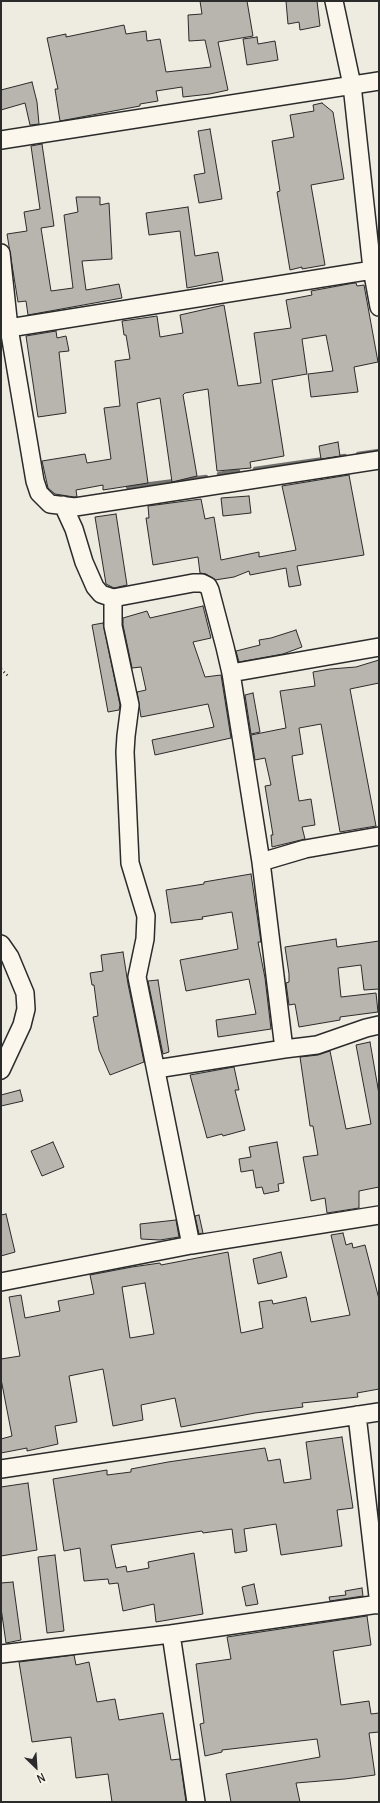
<!DOCTYPE html>
<style>
body{margin:0}
#map{position:relative;width:380px;height:1803px;overflow:hidden;background:#eeebe0;font-family:Delius,sans-serif}
canvas{display:block}
.frame{position:absolute;inset:0;border:2px solid #2b2b2b;pointer-events:none}
.north{position:absolute;left:16px;top:1747px;width:40px;height:40px;-webkit-text-stroke:3px #fbf7ec;paint-order:stroke;rotate:155deg;font-size:11px;font-weight:700;line-height:16px;text-align:center;color:#2b2b2b}
.north::after{content:'';display:block;margin:auto;width:14px;height:18px;background:#2b2b2b;clip-path:polygon(50% 0,100% 100%,50% 72%,0 100%)}
</style>
<div id="map">
<canvas width="380" height="1803"></canvas>
<div class="frame"></div>
<div class="north">N</div>
</div>
<script>
const g = document.querySelector('canvas').getContext('2d');
g.lineJoin = 'round';
function poly(rows) {
  const path = new Path2D();
  for (const r of rows) {
    path.moveTo(r[0], r[1]);
    for (let i = 2; i < r.length; i += 2) path.lineTo(r[i], r[i + 1]);
  }
  return path;
}
function stroke(path, color, width, dash) {
  g.strokeStyle = color;
  g.lineWidth = width;
  g.lineCap = dash ? 'butt' : 'round';
  g.setLineDash(dash || []);
  g.stroke(path);
}
function fillPath(path, color) {
  g.fillStyle = color;
  g.fill(path, 'evenodd');
}
const stream = poly([
 [358,454,379,451],
 [255,469,345,456],
 [219,474,238,471],
 [128,487,206,477]
]);
const building = poly([
 [200,1,247,1,253,36,218,42,228,90,210,94,183,97,182,87,156,91,158,101,140,104,140,106,60,121,55,89,58,89,47,38,66,34,66,37,124,25,126,34,146,31,147,41,160,39,166,72,211,67,205,40,189,41,188,15,202,14,200,1],
 [286,1,317,1,320,26,300,30,299,22,288,24,286,1],
 [257,37,258,44,275,41,278,60,247,65,243,39,257,37],
 [32,82,37,102,39,124,30,125,25,103,1,110,1,90,32,82],
 [322,103,333,112,344,179,311,185,325,265,302,269,302,267,290,270,277,192,280,191,272,141,294,137,290,115,314,111,313,105,322,103],
 [210,129,222,199,199,203,194,175,205,173,198,131,210,129],
 [42,144,54,226,41,228,51,291,73,288,64,215,78,212,76,197,100,197,100,205,109,203,112,259,82,261,86,290,119,284,122,298,28,315,26,301,18,302,7,234,27,231,24,212,40,209,31,146,42,144],
 [188,207,195,256,218,252,223,281,187,288,180,231,149,235,146,213,188,207],
 [354,283,356,283,357,286,364,285,378,362,354,367,358,392,311,397,308,374,333,371,326,335,302,339,307,374,272,380,284,456,250,462,251,468,217,471,208,389,185,393,183,395,197,476,172,482,160,398,137,403,148,483,103,490,103,485,76,490,77,497,74,497,55,494,48,488,42,461,85,454,87,463,111,459,104,408,120,406,115,361,130,359,126,335,124,335,122,321,157,316,160,337,183,333,180,315,224,305,238,386,261,383,254,333,291,328,286,300,312,295,311,291,354,283],
 [56,331,57,338,66,336,69,351,59,352,66,413,38,417,26,336,56,331],
 [338,442,340,456,321,459,319,446,338,442],
 [349,475,364,555,297,566,301,585,289,587,286,568,250,575,249,571,234,577,215,580,206,574,200,573,198,557,153,565,146,518,149,518,148,506,201,499,205,519,214,517,221,560,259,552,259,557,296,550,282,486,349,475],
 [249,496,251,513,223,516,221,498,249,496],
 [116,514,127,585,114,588,106,584,95,517,116,514],
 [203,606,211,638,193,642,205,677,221,675,231,738,155,755,152,740,214,727,208,704,141,717,137,692,146,690,141,667,132,668,123,625,123,618,147,611,150,618,203,606],
 [103,623,120,705,119,710,108,712,92,625,103,623],
 [296,630,302,647,283,654,239,662,236,651,260,645,259,640,271,638,296,630],
 [379,660,379,683,350,689,376,826,340,832,321,724,299,728,303,754,292,756,293,764,299,801,311,799,315,825,302,827,305,839,272,847,271,835,273,835,265,786,271,785,265,758,255,760,251,735,286,728,280,691,315,686,313,672,330,669,356,667,379,660],
 [253,693,260,732,251,734,245,695,253,693],
 [251,874,261,942,258,942,265,978,271,1029,218,1037,216,1020,256,1014,249,979,186,991,180,960,238,949,232,912,202,917,203,919,171,923,166,890,204,884,204,882,251,874],
 [336,939,337,947,379,941,379,989,364,990,361,965,338,968,341,997,376,993,378,1012,340,1017,340,1020,299,1027,295,1004,289,1005,286,983,289,982,289,974,285,947,336,939],
 [123,952,128,984,144,1062,110,1075,99,1050,93,1017,98,1016,94,985,92,985,90,973,103,971,101,955,123,952],
 [158,980,169,1052,163,1054,148,981,158,980],
 [370,1042,379,1094,379,1187,359,1191,359,1208,327,1213,325,1198,311,1201,303,1157,318,1155,313,1126,310,1126,300,1057,318,1055,330,1051,346,1129,371,1124,356,1045,370,1042],
 [234,1067,239,1090,235,1090,245,1130,223,1136,222,1134,207,1138,190,1075,234,1067],
 [20,1090,23,1101,1,1106,1,1095,20,1090],
 [53,1142,64,1167,42,1176,31,1151,53,1142],
 [277,1142,284,1183,278,1184,279,1191,264,1194,262,1187,256,1188,253,1170,241,1172,239,1159,251,1157,249,1147,277,1142],
 [6,1214,15,1252,1,1256,1,1215,6,1214],
 [199,1215,203,1233,199,1234,195,1216,199,1215],
 [176,1220,179,1237,160,1240,141,1239,140,1224,176,1220],
 [343,1233,346,1245,352,1243,353,1248,365,1245,379,1299,379,1389,357,1393,358,1397,302,1403,303,1407,255,1413,181,1427,175,1398,141,1405,143,1420,113,1426,103,1369,69,1376,77,1422,55,1426,58,1444,27,1451,27,1448,1,1453,1,1439,12,1436,1,1379,1,1359,20,1356,9,1297,21,1295,25,1318,60,1311,58,1301,94,1294,90,1275,132,1267,160,1263,161,1265,228,1252,241,1333,263,1328,259,1302,272,1300,273,1304,306,1297,311,1322,350,1315,331,1235,343,1233],
 [145,1283,154,1334,130,1338,122,1287,145,1283],
 [281,1252,287,1277,258,1284,253,1259,281,1252],
 [342,1437,353,1508,337,1510,342,1546,281,1555,276,1524,244,1529,247,1551,235,1553,232,1529,203,1533,202,1531,111,1545,116,1568,126,1566,127,1572,149,1568,148,1562,194,1553,203,1614,156,1622,154,1604,123,1611,118,1583,109,1584,108,1579,84,1581,80,1548,64,1551,53,1479,107,1470,107,1475,131,1472,131,1469,168,1462,265,1448,268,1461,280,1459,284,1483,311,1479,306,1442,342,1437],
 [28,1483,37,1550,1,1556,1,1487,28,1483],
 [55,1555,64,1631,47,1633,38,1557,55,1555],
 [13,1582,21,1640,6,1643,1,1608,1,1583,13,1582],
 [254,1584,258,1604,246,1606,242,1587,254,1584],
 [362,1588,363,1596,330,1601,329,1597,346,1595,345,1591,362,1588],
 [367,1616,371,1645,333,1651,341,1705,369,1701,371,1714,379,1713,379,1732,369,1733,375,1775,345,1779,296,1783,300,1802,231,1802,226,1774,320,1757,317,1739,222,1750,222,1752,205,1756,200,1724,204,1723,196,1664,231,1659,227,1637,367,1616],
 [74,1655,76,1665,89,1662,97,1702,115,1699,119,1720,163,1713,171,1760,180,1759,186,1802,112,1802,108,1774,76,1778,71,1737,32,1742,19,1662,74,1655]
]);
const path = poly([
 [1,669,9,677]
]);
const minor = poly([
 [334,1,352,85,372,269,379,307],
 [1,140,379,81],
 [1,253,9,328],
 [379,269,9,328,35,481,39,493,50,504,75,507,379,460],
 [63,505,74,529,84,562,95,587,101,594,113,598,193,583,202,583,208,586,210,590,225,647,231,673,379,647],
 [113,598,113,626,130,705,126,736,125,752,130,863,146,916,145,939,137,977,191,1245],
 [231,673,261,862],
 [379,836,305,849,261,862,284,1049,317,1045,366,1028,379,1025],
 [1,944,10,957,25,993,26,1009,22,1025,1,1070],
 [156,1069,284,1049],
 [1,1282,191,1245,379,1215],
 [357,1415,379,1605],
 [1,1469,379,1412],
 [171,1634,196,1802],
 [1,1654,171,1634,379,1604]
]);
stroke(stream, '#74726e', 4.5);
fillPath(building, '#b8b5ae');
stroke(building, '#2b2b2b', 1);
stroke(minor, '#2b2b2b', 20);
stroke(path, '#2b2b2b', 2.5, [1, 3]);
stroke(minor, '#fbf7ec', 17);
</script>
